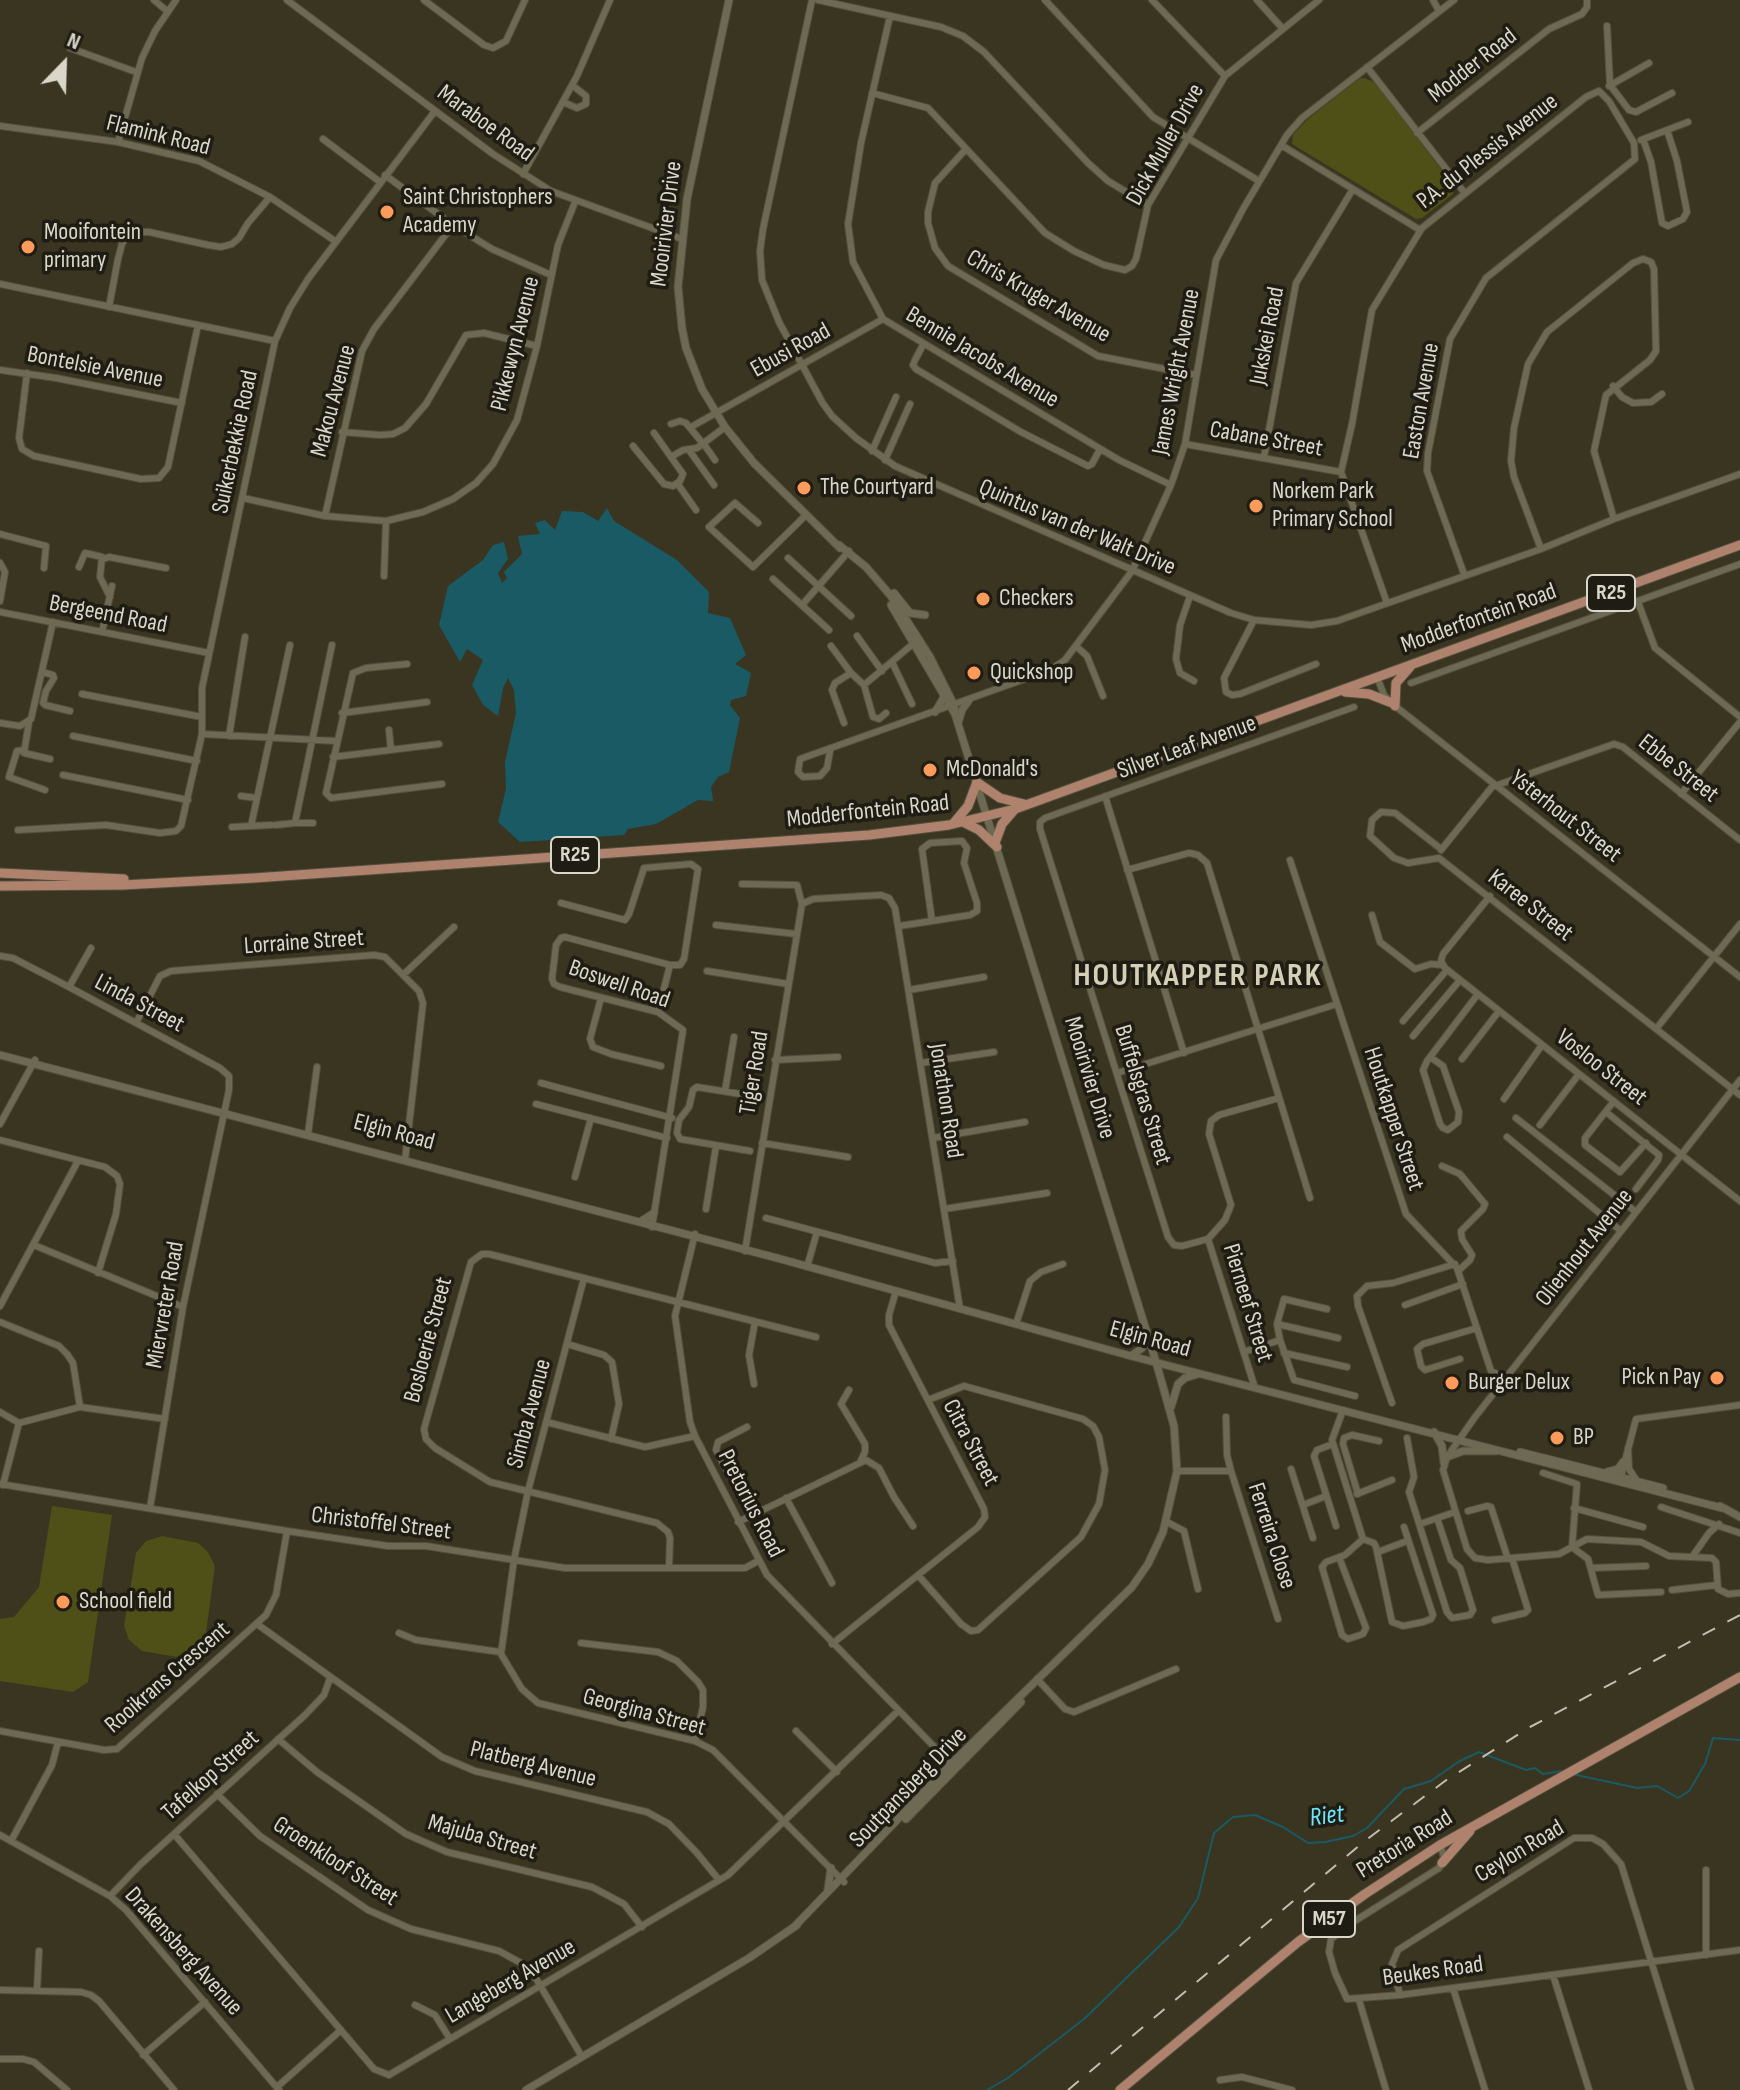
<!DOCTYPE html>
<style>
body{margin:0}
#map{position:relative;width:1740px;height:2090px;overflow:hidden;background:#393520;font-family:"Sofia Sans Condensed",sans-serif}
canvas{display:block}
.north{position:absolute;left:24px;top:24px;width:80px;height:80px;-webkit-text-stroke:6px #1e1c13;paint-order:stroke;rotate:23deg;font-size:22px;font-weight:700;line-height:32px;text-align:center;color:#d9d7ca}
.north::after{content:'';display:block;margin:auto;width:28px;height:36px;background:#d9d7ca;clip-path:polygon(50% 0,100% 100%,50% 72%,0 100%)}
</style>
<div id="map">
<canvas width="1740" height="2090"></canvas>
<div class="north">N</div>
</div>
<script>
const g = document.querySelector('canvas').getContext('2d');
g.lineJoin = 'round';
function fillPath(path, color) {
  g.fillStyle = color;
  g.fill(path, 'evenodd');
}
function poly(rows) {
  const path = new Path2D();
  for (const r of rows) {
    path.moveTo(r[0], r[1]);
    for (let i = 2; i < r.length; i += 2) path.lineTo(r[i], r[i + 1]);
  }
  return path;
}
function stroke(path, color, width, dash) {
  g.strokeStyle = color;
  g.lineWidth = width;
  g.lineCap = dash ? 'butt' : 'round';
  g.setLineDash(dash || []);
  g.stroke(path);
}
function label(font, color, halo, rows, align = 'center') {
  g.font = font + ' "Sofia Sans Condensed",sans-serif';
  g.lineWidth = 7;
  g.setLineDash([]);
  g.textBaseline = 'middle';
  g.strokeStyle = halo;
  g.fillStyle = color;
  for (const [text, x, y, turn = 0] of rows) {
    g.save();
    g.translate(x, y);
    g.rotate((+turn || 0) * Math.PI / 180);
    g.textAlign = isNaN(turn) ? turn : align;
    if (halo) g.strokeText(text, 0, 0);
    g.fillText(text, 0, 0);
    g.restore();
  }
}
const green = poly([
 [1364,78,1374,82,1453,185,1453,194,1422,218,1416,219,1292,144,1293,135,1307,120,1359,79],
 [52,1506,112,1515,88,1682,73,1692,0,1681,0,1619,14,1617,39,1587],
 [162,1536,198,1543,208,1552,215,1566,205,1640,177,1657,142,1651,129,1640,124,1626,136,1553,146,1541]
]);
const water = poly([
 [607,508,614,521,677,560,709,592,708,613,730,618,746,655,735,664,751,673,746,696,731,700,730,705,740,718,729,772,718,777,711,787,713,801,698,800,656,824,628,829,624,835,520,842,498,822,506,789,505,762,516,713,514,690,508,678,503,688,498,716,483,705,472,685,483,660,467,649,460,662,439,625,448,586,483,560,493,545,504,542,508,559,498,573,502,583,507,578,504,572,522,554,518,536,540,534,535,523,545,520,555,530,562,511,583,512,598,521]
]);
const stream = poly([
 [1572,1774,1637,1788,1657,1786,1678,1798,1689,1791,1705,1764,1713,1738,1740,1740],
 [987,2090,1008,2078,1084,2019,1179,1927,1198,1898,1214,1833,1233,1817,1255,1815,1283,1827,1308,1843,1325,1842,1353,1836,1367,1828,1404,1789,1431,1781,1458,1762,1479,1752,1526,1770,1535,1768,1543,1774,1562,1771]
]);
const minor = poly([
 [154,0,167,11],
 [287,0,493,154,551,191,682,239],
 [424,0,484,45,493,48,506,41,525,0],
 [812,0,763,229,760,251,762,280,779,322,822,402,832,416,856,438,895,466,1231,613,1254,620,1311,625,1337,621,1541,549,1614,519,1740,474],
 [818,0,941,27,963,36,984,52,1088,163,1108,181,1148,205],
 [1045,0,1153,117,1259,181],
 [1152,0,1225,76],
 [1257,0,1283,29],
 [1433,0,1439,11],
 [890,16,861,143,848,224,853,262,883,319,1119,460,1171,485],
 [1607,26,1610,85,1629,110,1636,112,1672,93],
 [70,48,136,72],
 [1367,67,1464,192],
 [1609,86,1649,63],
 [872,93,928,108,1045,233,1074,251,1104,265,1125,270,1132,266,1136,259,1148,205,1225,76,1319,0],
 [563,102,577,108,586,104,586,96,572,85],
 [0,126,118,142,199,161,270,197,335,241],
 [1417,133,1549,29,1582,14,1587,7,1587,0],
 [323,139,380,182],
 [1643,139,1651,162,1662,223,1668,226,1683,219,1687,212,1677,161,1667,130],
 [1641,140,1688,122],
 [118,142,142,58,155,31,176,0],
 [1281,145,1420,230],
 [966,149,935,183,928,212,928,223,935,248,948,266,1098,356,1196,375],
 [523,174,577,76,610,0],
 [385,175,453,225,492,249,551,275],
 [0,284,275,341],
 [109,307,118,259,122,244,127,236,136,232,149,232,208,245,221,247,232,244,239,238,248,223,270,197],
 [923,345,915,360,913,365,916,369,1021,432,1088,466,1092,464,1100,449],
 [0,370,56,378,182,403],
 [27,373,19,438,22,449,34,456,141,479,159,478,168,467,198,325],
 [1613,386,1622,397,1633,403,1651,402,1662,394],
 [671,424,680,421,686,423,700,440],
 [691,427,883,319],
 [342,432,380,435,393,434,405,428,426,404,466,335,484,333,537,346],
 [703,443,715,460],
 [1185,444,1341,472],
 [633,446,664,484,673,486,680,481,683,474,654,433],
 [689,450,714,485],
 [872,451,896,397],
 [671,457,683,450,697,448,725,427],
 [1264,457,1296,283,1353,189],
 [885,460,910,404],
 [677,483,696,510],
 [243,498,325,516,386,521,423,512,453,499,476,483,493,464,517,420,537,346,558,245,575,202],
 [325,516,362,351,374,329,453,225],
 [758,523,735,503,709,527,753,567,806,515],
 [0,534,46,546,44,568],
 [1541,549,1514,477,1511,461,1514,428,1528,364,1547,332,1633,263,1643,259,1651,262,1654,269,1656,351,1650,360,1606,395,1594,451,1614,519],
 [788,558,851,616],
 [103,559,109,557,166,568],
 [0,563,5,572,0,601],
 [79,567,85,553,102,557,100,577,110,597],
 [384,576,386,521],
 [773,579,829,630],
 [1190,596,1180,625,1176,659,1180,673,1194,681],
 [1638,602,1655,648,1740,717],
 [1387,603,1341,472,1352,424,1372,310,1422,228,1586,97,1599,91,1609,101,1634,143,1635,159,1486,278,1450,339,1428,453,1427,471,1464,574],
 [802,605,849,551],
 [0,612,209,653],
 [1254,620,1224,678,1226,692,1232,695,1240,694,1316,664],
 [102,632,112,586],
 [857,636,882,671],
 [831,646,851,673,864,685,914,643],
 [1076,646,1087,656,1103,696],
 [892,662,912,704],
 [407,664,366,668,353,673,326,793,331,798,442,784],
 [42,672,53,675,54,678,46,691,43,703,45,705,70,711],
 [1377,677,1384,695,1395,706,1740,977],
 [1411,683,1740,564],
 [864,685,873,717,879,719,886,713],
 [82,694,202,717],
 [342,713,427,702],
 [29,722,24,753,50,759],
 [0,723,20,726,31,719,53,622],
 [844,723,832,690,835,683,851,673],
 [389,730,391,750],
 [202,734,336,741],
 [73,736,197,761],
 [229,736,245,637],
 [23,750,17,751,9,777,45,790],
 [830,751,827,768,820,776,803,777,798,772,800,759,1050,670,1065,660,1132,571,1171,485,1185,444,1216,260,1243,209,1287,135,1302,118,1454,0],
 [333,757,439,744],
 [63,775,188,800],
 [1681,794,1740,722],
 [241,796,257,798],
 [1105,796,1184,1053],
 [313,823,295,823,332,645],
 [276,825,295,823],
 [251,826,290,645],
 [232,827,271,825],
 [18,830,106,825,160,833,176,831,181,826,202,734,202,688,275,341,290,308,308,279,435,111],
 [1441,849,1395,813,1381,812,1372,820,1370,836,1394,858,1408,863,1439,858,1740,1095],
 [1441,850,1492,787,1614,744,1623,747,1740,840],
 [1290,860,1406,1214,1457,1268,1491,1371,1505,1378],
 [1127,870,1189,853,1198,855,1207,863,1310,1198],
 [742,884,797,885,802,904,745,1251],
 [1490,896,1443,954,1441,961,1445,968,1740,1201],
 [561,903,625,920,629,914,644,868,691,864,698,869,684,959,680,965,670,965,565,937,561,938,556,945,552,979,554,984,560,987,658,1012,683,1030,652,1227],
 [802,904,813,899,881,895,889,898,895,908,960,1309],
 [1372,915,1380,942,1415,969,1431,964,1442,965],
 [716,925,796,934],
 [899,926,932,921,970,915,977,911,977,903,964,863,967,848,962,841,930,843,922,849,932,921],
 [0,956,13,958,69,987,220,1068,229,1076,229,1090,183,1307,150,1508],
 [707,971,788,984],
 [404,974,454,927],
 [69,987,91,948],
 [909,990,984,977],
 [601,998,590,1039,593,1047,611,1054,661,1066],
 [658,1012,670,965],
 [1403,1021,1447,970],
 [136,1023,160,976,171,971,374,955,385,957,419,991,423,1003,405,1160],
 [1656,1029,1740,924],
 [1413,1036,1460,980],
 [1430,1057,1443,1066,1459,1112,1458,1122,1448,1130,1443,1128,1440,1124,1423,1070,1427,1061,1478,994],
 [1462,1059,1499,1011],
 [775,1060,838,1057],
 [921,1063,994,1052],
 [1117,1073,1337,1004],
 [1740,1080,1475,1417,1447,1457,1443,1470,1467,1549,1475,1558,1488,1560,1559,1554,1587,1539,1641,1542,1669,1556,1712,1558,1716,1562,1718,1589,1728,1594,1740,1593],
 [541,1083,672,1118],
 [725,1091,734,1037],
 [1504,1099,1542,1045],
 [1614,1101,1585,1138,1585,1145,1620,1172,1646,1143],
 [536,1104,667,1138],
 [1606,1112,1659,1155,1658,1160,1636,1189],
 [1516,1118,1636,1212],
 [0,1124,35,1060],
 [1540,1125,1579,1074],
 [308,1134,317,1067],
 [1507,1137,1621,1231],
 [933,1138,1025,1122],
 [0,1140,105,1167,117,1176,120,1184,116,1214,98,1273],
 [762,1143,848,1157],
 [750,1151,680,1139,677,1133,679,1120,689,1107,693,1090,697,1087,759,1097],
 [1442,1166,1460,1174,1485,1204,1483,1209,1461,1231,1462,1239,1472,1255,1470,1260,1458,1271],
 [575,1177,591,1118],
 [706,1209,716,1146],
 [944,1209,1047,1193],
 [766,1218,935,1263,953,1261],
 [695,1234,675,1316,690,1422,695,1436,767,1575,952,1765],
 [1208,1239,1182,1246,1174,1245,1168,1237,1040,829,1040,822,1045,818,1354,707],
 [1208,1239,1225,1220,1231,1205,1209,1134,1211,1121,1219,1115,1279,1098],
 [1208,1239,1255,1388],
 [34,1245,183,1307],
 [807,1267,817,1232],
 [584,1278,528,1491,514,1560,501,1654,522,1689,538,1703,695,1741,713,1750,844,1882],
 [1405,1305,1463,1284],
 [0,1306,78,1161],
 [1327,1309,1284,1299,1277,1324,1280,1340,1294,1380,1355,1396],
 [0,1322,59,1346,67,1354,73,1363,80,1407],
 [1016,1324,1030,1281,1041,1272,1063,1264],
 [1277,1324,1338,1338],
 [567,1344,604,1355,612,1362,619,1404,611,1439],
 [1244,1352,1280,1340],
 [1284,1353,1347,1367],
 [1460,1359,1425,1370,1421,1366,1417,1349,1423,1344,1477,1328],
 [754,1384,749,1355,755,1322],
 [849,1390,841,1404,865,1444,865,1452,861,1460],
 [1392,1403,1358,1306,1357,1296,1367,1286,1393,1283,1455,1264],
 [1343,1410,1332,1440,1363,1539],
 [0,1412,19,1423],
 [1226,1417,1227,1455,1231,1471],
 [546,1422,645,1447,695,1436],
 [747,1427,718,1442,716,1450,729,1475,744,1491,756,1513],
 [1407,1438,1414,1477,1409,1492,1447,1612,1452,1618,1470,1615,1473,1610,1460,1568,1451,1560,1437,1518],
 [1333,1444,1317,1450,1314,1456,1336,1526],
 [1628,1448,1629,1469,1637,1481],
 [1291,1469,1313,1538],
 [1177,1471,1231,1471,1278,1619],
 [1543,1473,1577,1484,1572,1547],
 [1620,1480,1636,1419,1740,1405],
 [0,1484,287,1531,388,1546,426,1546,565,1568,745,1568,758,1561],
 [3,1485,19,1423,80,1407,165,1419],
 [1357,1494,1392,1480],
 [1358,1494,1343,1444,1344,1438,1352,1435,1379,1441],
 [786,1498,832,1583],
 [1303,1505,1326,1496],
 [1661,1507,1740,1533],
 [1574,1508,1643,1527],
 [1468,1511,1487,1506,1491,1507,1508,1559],
 [738,1522,866,1460,879,1468,894,1497,913,1526],
 [1167,1522,1184,1531,1198,1589],
 [1420,1524,1455,1512],
 [1363,1539,1374,1543,1376,1547,1392,1622,1403,1626,1423,1622,1431,1619,1433,1615,1404,1527],
 [1572,1547,1588,1559,1598,1595,1661,1592],
 [1378,1552,1407,1541],
 [1339,1557,1366,1628,1363,1634,1348,1639,1342,1635,1322,1567,1326,1562,1345,1555,1363,1539],
 [1692,1557,1709,1533,1719,1524],
 [669,1568,670,1538,668,1532,657,1523,490,1482,435,1448,426,1439,424,1429,471,1262,482,1254,489,1254,816,1337],
 [1591,1568,1646,1566],
 [918,1575,961,1624,971,1631,978,1630,1081,1537,1099,1504,1105,1470,1099,1437,1093,1426,1083,1419,964,1386,928,1400],
 [1672,1590,1717,1585],
 [1495,1620,1525,1613,1528,1610,1512,1558],
 [257,1624,442,1757,475,1771,647,1812,669,1824,697,1853,719,1880],
 [399,1633,416,1640,500,1652],
 [581,1643,658,1652,677,1661,698,1682,703,1690,703,1707,695,1741],
 [832,1644,978,1527,985,1517,984,1509,889,1325,889,1315,896,1291],
 [1037,1679,1065,1709,1074,1712,1176,1669],
 [0,1731,104,1750,117,1749,266,1615,276,1595,287,1531],
 [796,1731,837,1772],
 [278,1739,317,1772,406,1834,447,1852,592,1887,624,1904,642,1927],
 [217,1794,260,1836,368,1910,411,1929,499,1951,521,1963,537,1980,582,2057],
 [174,1834,374,2069,389,2075,728,1875,898,1711],
 [0,1835,110,1896,126,1910,279,2090],
 [11,1841,52,1765,58,1742],
 [1440,1845,1444,1857,1439,1868,1350,1924,1331,1939,1329,1952,1335,1973,1347,1999,1400,1995,1740,1950],
 [110,1896,141,1864,305,1715,324,1695,330,1678],
 [1706,1955,1706,1870],
 [1553,1975,1589,2090],
 [1453,1988,1485,2090],
 [0,1990,81,1992,91,1995,99,2001,174,2090],
 [37,1990,39,1951],
 [1400,1995,1392,1964,1398,1950,1574,1838,1592,1838,1603,1844,1621,1864,1691,2090],
 [1359,2000,1386,2090],
 [415,2005,435,2015,450,2039],
 [143,2055,205,2002],
 [0,2059,23,2059,34,2062,67,2090],
 [1220,2080,1242,2077,1292,2090],
 [277,2087,341,2030]
]);
const tertiary = poly([
 [729,0,687,199,678,287,682,328,686,348,702,389,725,427,754,463,840,548],
 [894,593,910,613,925,615],
 [891,605,955,714],
 [935,712,944,697],
 [958,723,962,710,969,700],
 [0,1055,777,1258,1131,1356,1722,1508],
 [643,1220,654,1213],
 [1131,1356,1142,1348,1148,1337],
 [1171,1407,1178,1384,1185,1378,1198,1374],
 [1434,1432,1442,1446,1444,1463],
 [1520,1452,1663,1488],
 [1447,1457,1463,1451,1496,1451],
 [1607,1472,1618,1469,1623,1462],
 [1720,1506,1740,1517],
 [906,1819,1021,1702],
 [828,1889,831,1868],
 [795,1926,951,1764,1132,1587,1148,1564,1163,1532,1177,1471,1174,1426,1156,1362,955,714,954,705,930,657,891,596,866,567,839,545],
 [526,2090,749,1958,797,1925]
]);
const primary = poly([
 [1345,692,1369,694,1392,703],
 [1395,706,1396,683,1410,667],
 [978,783,1000,798,1024,804],
 [965,823,979,830,997,847],
 [953,824,968,806,977,782],
 [995,843,1002,824,1015,809],
 [0,873,124,879],
 [0,886,123,885,254,878,869,835,949,825,1015,809,1070,789,1740,545],
 [1442,1863,1470,1831],
 [1120,2090,1298,1942,1365,1894,1440,1845,1740,1677]
]);
const rail = poly([
 [1068,2090,1366,1840,1445,1781,1530,1727,1740,1615]
]);
const markers = [
 [387,212,8,"#ff9b5a"],
 [28,247,8,"#ff9b5a"],
 [804,488,8,"#ff9b5a"],
 [1256,506,8,"#ff9b5a"],
 [983,599,8,"#ff9b5a"],
 [974,673,8,"#ff9b5a"],
 [930,770,8,"#ff9b5a"],
 [1717,1378,8,"#ff9b5a"],
 [1452,1383,8,"#ff9b5a"],
 [1557,1438,8,"#ff9b5a"],
 [63,1602,8,"#ff9b5a"]
];
const shields = [
 [1611,593,48],
 [575,855,48],
 [1329,1919,52]
];
const shieldNames = [
 ["R25",1611,593],
 ["R25",575,855],
 ["M57",1329,1919]
];
const streetNames = [
 ["Modder Road",1473,66,-38],
 ["Maraboe Road",485,124,36],
 ["Flamink Road",158,136,14],
 ["Dick Muller Drive",1166,145,-61],
 ["P.A. du Plessis Avenue",1488,152,-38],
 ["Mooirivier Drive",667,224,-83],
 ["Chris Kruger Avenue",1038,297,30],
 ["Jukskei Road",1268,336,-79],
 ["Pikkewyn Avenue",516,344,-76],
 ["Ebusi Road",791,351,-29],
 ["Bennie Jacobs Avenue",982,358,31],
 ["Bontelsie Avenue",95,368,11],
 ["James Wright Avenue",1177,372,-79],
 ["Makou Avenue",334,401,-75],
 ["Easton Avenue",1422,401,-80],
 ["Cabane Street",1266,440,10],
 ["Suikerbekkie Road",236,442,-78],
 ["Quintus van der Walt Drive",1077,528,23],
 ["Bergeend Road",108,615,11],
 ["Modderfontein Road",1479,619,-20],
 ["Silver Leaf Avenue",1187,748,-20],
 ["Ebbe Street",1678,769,38],
 ["Modderfontein Road",868,812,-6],
 ["Ysterhout Street",1565,817,38],
 ["Karee Street",1530,906,38],
 ["Lorraine Street",304,943,-4],
 ["Boswell Road",619,985,19],
 ["Linda Street",139,1004,28],
 ["Vosloo Street",1601,1068,38],
 ["Tiger Road",755,1073,-81],
 ["Mooirivier Drive",1089,1078,73],
 ["Buffelsgras Street",1142,1095,73],
 ["Jonathon Road",945,1101,81],
 ["Houtkapper Street",1393,1119,72],
 ["Elgin Road",394,1133,15],
 ["Olienhout Avenue",1585,1248,-52],
 ["Pierneef Street",1247,1303,73],
 ["Miervreter Road",166,1305,-80],
 ["Bosloerie Street",429,1340,-75],
 ["Elgin Road",1150,1340,15],
 ["Simba Avenue",530,1414,-75],
 ["Citra Street",970,1443,62],
 ["Pretorius Road",750,1504,63],
 ["Christoffel Street",381,1524,7],
 ["Ferreira Close",1271,1536,72],
 ["Rooikrans Crescent",168,1678,-41],
 ["Georgina Street",644,1713,15],
 ["Platberg Avenue",533,1765,14],
 ["Tafelkop Street",211,1776,-42],
 ["Soutpansberg Drive",909,1788,-46],
 ["Majuba Street",482,1838,16],
 ["Pretoria Road",1405,1845,-32],
 ["Ceylon Road",1520,1852,-31],
 ["Groenkloof Street",335,1862,33],
 ["Drakensberg Avenue",183,1952,48],
 ["Beukes Road",1433,1972,-8],
 ["Langeberg Avenue",511,1982,-30]
];
const poiNames = [
 ["Saint Christophers",403,198],
 ["Academy",403,226],
 ["Mooifontein",44,233],
 ["primary",44,261],
 ["The Courtyard",820,488],
 ["Norkem Park",1272,492],
 ["Primary School",1272,520],
 ["Checkers",999,599],
 ["Quickshop",990,673],
 ["McDonald's",946,770],
 ["Pick n Pay",1701,1378,"right"],
 ["Burger Delux",1468,1383],
 ["BP",1573,1438],
 ["School field",79,1602]
];
const waterNames = [
 ["Riet",1327,1817,-8]
];
const districtNames = [
 ["HOUTKAPPER PARK",1198,977]
];
fillPath(green, '#4e5018');
fillPath(water, '#1a5a64');
stroke(stream, '#1a5a64', 2);
stroke(minor, '#54503e', 8);
stroke(tertiary, '#54503e', 9);
stroke(primary, '#54503e', 11);
stroke(minor, '#6d6952', 6);
stroke(tertiary, '#6d6952', 7);
stroke(primary, '#af826e', 9);
stroke(rail, '#c1beb0', 2, [14, 14]);
for (const [x, y, r, color] of markers) {
  const dot = new Path2D();
  dot.arc(x, y, r, 0, 2 * Math.PI);
  g.fillStyle = color;
  g.fill(dot);
  stroke(dot, '#1e1c13', 3);
}
for (const [x, y, w] of shields) {
  const box = new Path2D();
  box.roundRect(x - w / 2, y - 18, w, 36, 6);
  g.fillStyle = '#1e1c13';
  g.fill(box);
  stroke(box, '#d9d7ca', 2);
}
label('bold 22px', '#d9d7ca', null, shieldNames);
label('24px', '#d9d7ca', '#1e1c13', streetNames);
label('24px', '#d9d7ca', '#1e1c13', poiNames, 'left');
label('italic 26px', '#6fe7fa', '#1e1c13', waterNames);
g.letterSpacing = '2px';
label('bold 32px', '#d4d0b6', '#1e1c13', districtNames);
g.letterSpacing = '0px';
</script>
